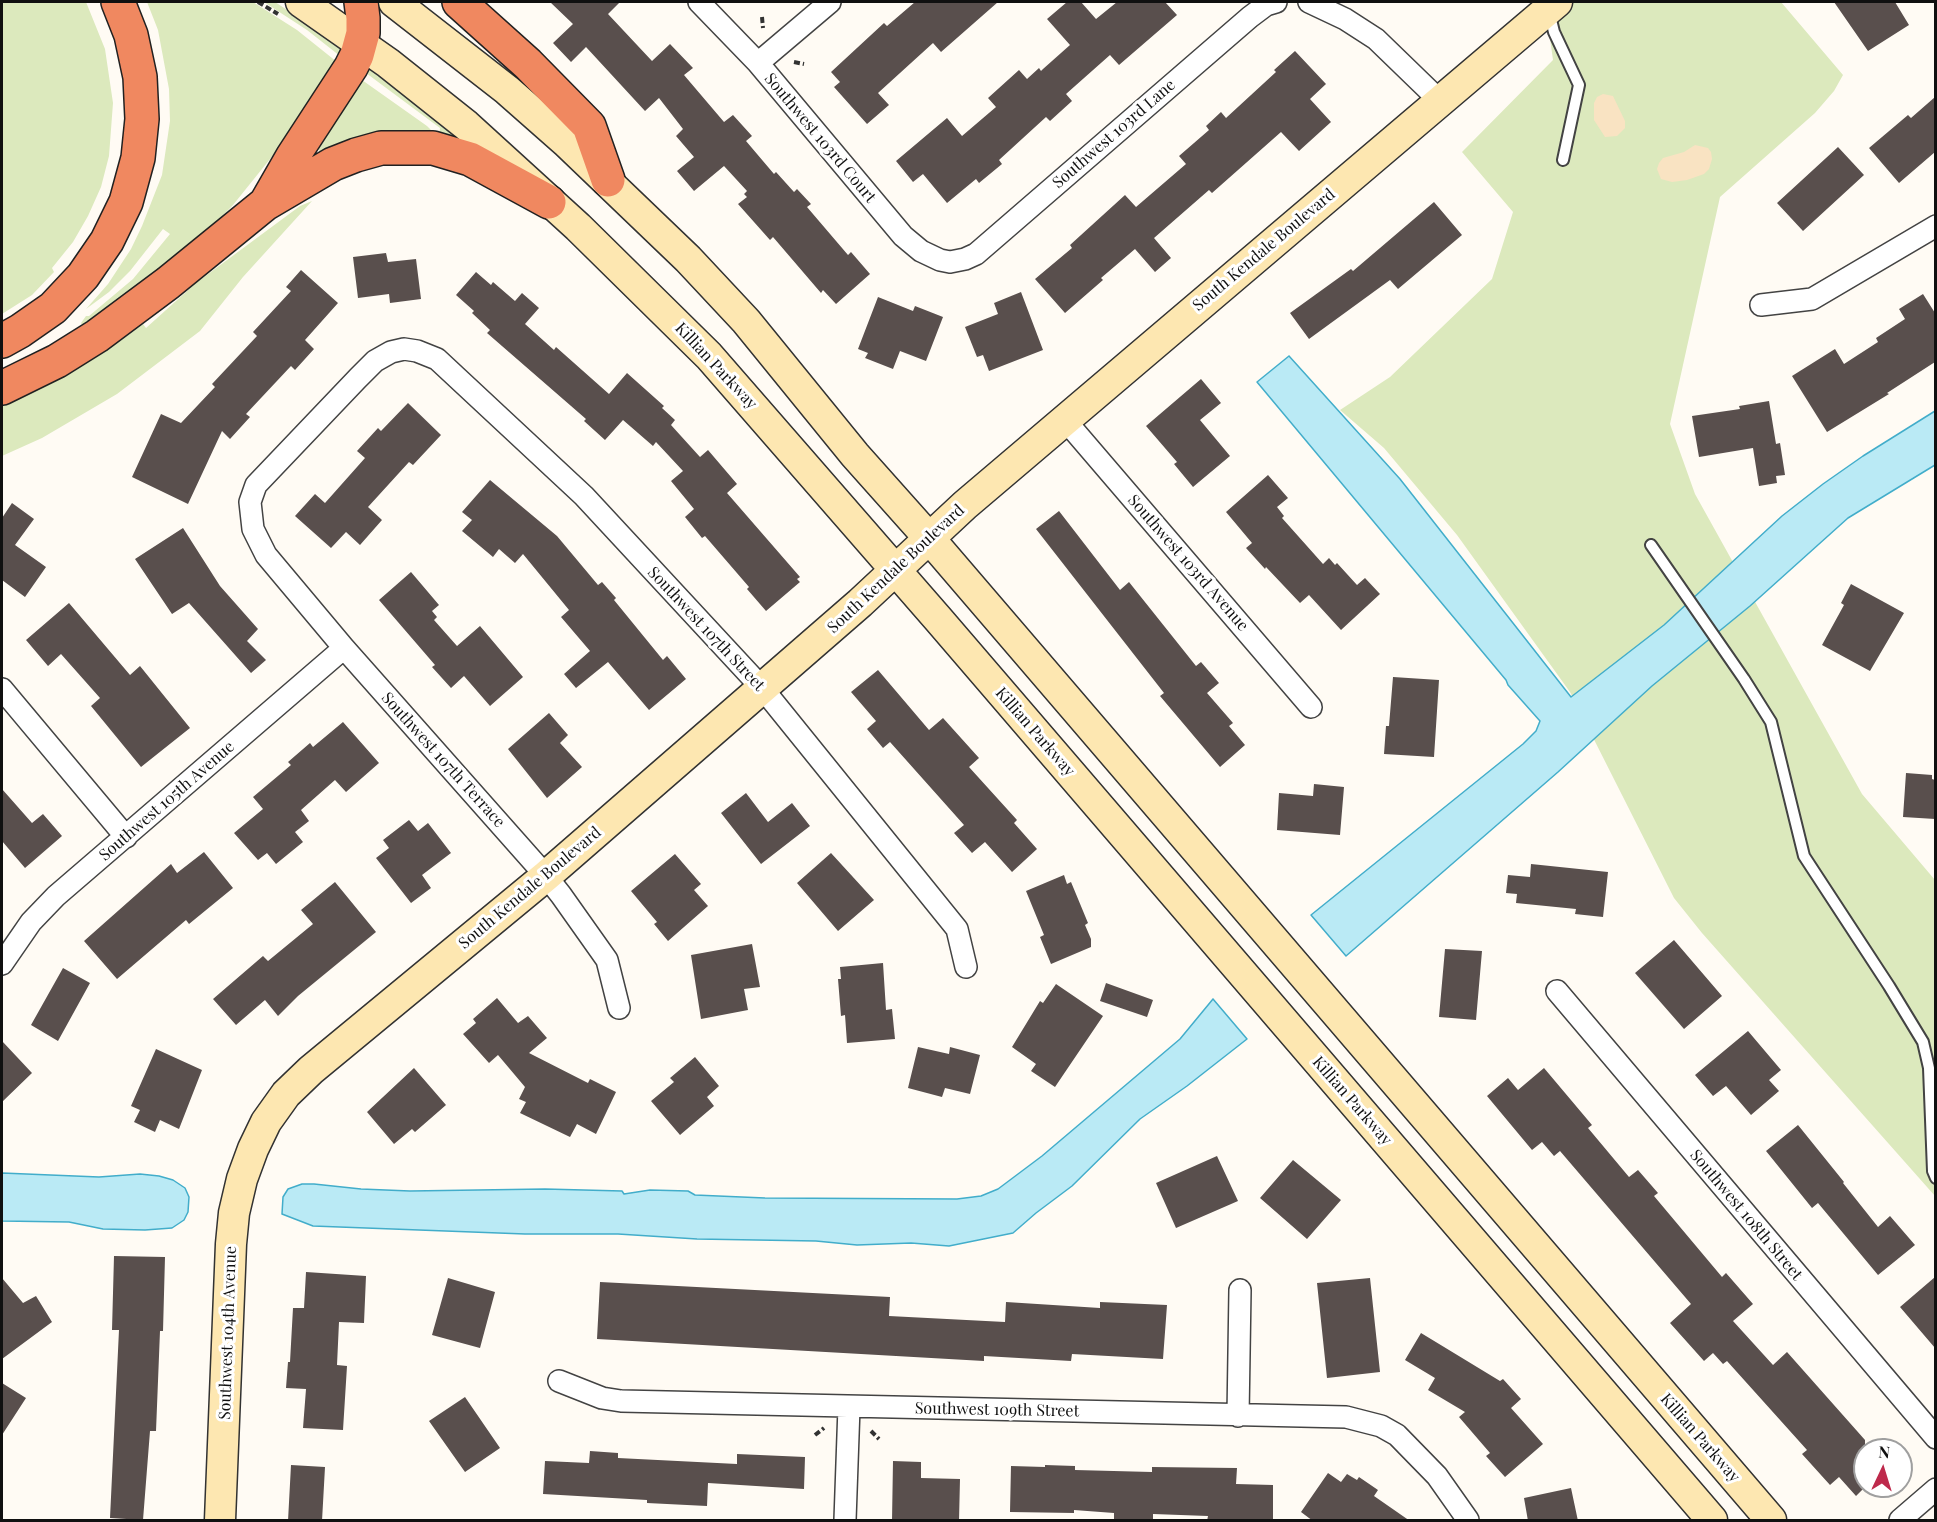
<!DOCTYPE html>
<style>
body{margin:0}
#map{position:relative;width:1937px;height:1522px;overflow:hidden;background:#fffbf4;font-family:"Playfair Display",serif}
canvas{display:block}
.frame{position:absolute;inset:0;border:3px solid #101010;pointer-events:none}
.north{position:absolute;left:1853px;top:1438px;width:60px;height:60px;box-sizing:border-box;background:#fff;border:2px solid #9f9f9f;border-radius:50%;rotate:4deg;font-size:16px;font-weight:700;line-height:24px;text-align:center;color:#101010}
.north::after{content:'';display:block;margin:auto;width:21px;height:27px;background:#be2a4c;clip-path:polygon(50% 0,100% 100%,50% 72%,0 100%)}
</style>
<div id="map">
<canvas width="1937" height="1522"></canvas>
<div class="frame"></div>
<div class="north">N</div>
</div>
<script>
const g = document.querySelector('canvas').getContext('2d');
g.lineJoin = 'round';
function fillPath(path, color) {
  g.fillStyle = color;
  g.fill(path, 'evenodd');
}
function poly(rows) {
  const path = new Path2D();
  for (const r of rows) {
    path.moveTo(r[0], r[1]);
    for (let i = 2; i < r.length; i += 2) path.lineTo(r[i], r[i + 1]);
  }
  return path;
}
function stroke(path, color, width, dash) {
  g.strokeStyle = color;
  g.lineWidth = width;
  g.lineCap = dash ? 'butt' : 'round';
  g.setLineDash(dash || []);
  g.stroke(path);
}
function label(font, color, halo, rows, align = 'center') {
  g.font = font + ' "Playfair Display",serif';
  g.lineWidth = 6;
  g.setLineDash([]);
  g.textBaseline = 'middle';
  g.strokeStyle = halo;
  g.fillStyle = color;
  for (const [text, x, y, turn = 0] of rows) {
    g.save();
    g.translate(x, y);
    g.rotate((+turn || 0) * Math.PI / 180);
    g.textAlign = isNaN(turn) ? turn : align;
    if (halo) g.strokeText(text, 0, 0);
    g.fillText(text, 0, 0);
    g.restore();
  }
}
const green = poly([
 [2,2,86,2,105,49,113,103,109,156,101,187,88,216,73,242,52,268,54,272,32,295,2,314],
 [147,2,253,2,297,30,337,62,299,123,233,205,199,240,87,332,81,323,86,316,89,316,133,279,170,234,163,229,130,271,109,292,86,309,108,284,131,249,142,226,162,175,170,121,169,89,158,30],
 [264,2,275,2,330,38,341,46,342,50,340,56,307,30],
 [1545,2,1781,2,1843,75,1834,91,1815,113,1720,197,1670,424,1695,494,1862,794,1935,880,1935,1196,1702,933,1674,898,1570,692,1457,535,1384,448,1340,410,1390,377,1492,279,1513,212,1462,152,1553,60],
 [369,69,397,88,454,135,454,138,439,136,440,128,366,73],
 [362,80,427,126,431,130,431,135,320,153,318,148,319,145],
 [312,201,243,277,200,331,117,394,42,438,2,456,2,401,116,338,120,341,143,324,146,328,196,283,300,206]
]);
const sand = poly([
 [1603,94,1613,96,1625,121,1625,128,1617,136,1605,137,1594,120,1594,103,1597,97],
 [1695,145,1708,148,1711,152,1712,159,1709,169,1704,174,1687,180,1672,182,1661,179,1657,169,1659,163,1663,158,1684,152]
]);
const water = poly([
 [1289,356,1400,479,1571,697,1664,625,1782,516,1823,484,1863,456,1935,411,1935,465,1848,518,1750,606,1652,686,1558,772,1346,956,1311,915,1523,744,1536,731,1540,721,1508,685,1506,680,1257,382,1289,356],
 [1213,999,1247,1039,1187,1086,1140,1119,1072,1186,1036,1213,1013,1233,949,1246,911,1243,857,1245,816,1241,697,1239,618,1234,525,1234,313,1226,282,1214,283,1197,288,1189,302,1184,314,1184,361,1189,410,1191,545,1189,622,1191,624,1194,650,1190,688,1191,695,1195,765,1198,957,1199,981,1196,998,1189,1042,1156,1180,1039,1213,999],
 [2,1173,99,1177,140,1174,159,1176,173,1180,185,1188,189,1197,188,1212,184,1220,172,1228,145,1230,103,1229,69,1222,2,1221,2,1173]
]);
const building = poly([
 [550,2,620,2,608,14,652,61,670,44,693,68,684,75,724,122,733,115,752,136,746,141,774,174,776,172,794,192,797,189,811,204,807,207,848,255,851,252,870,274,836,304,823,290,821,293,773,237,770,240,738,204,747,197,744,194,747,191,724,166,694,191,677,171,694,157,676,136,683,129,659,98,645,111,586,47,571,62,553,43,573,24],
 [915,2,998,2,941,52,933,43,878,93,889,105,867,124,834,87,840,82,831,72,884,23,887,26],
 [1067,2,1081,2,1096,19,1117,2,1165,2,1177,15,1119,65,1110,55,1066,94,1072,101,1050,121,1046,117,999,160,1002,164,979,183,976,179,947,203,923,174,913,182,896,161,947,118,962,136,996,107,988,98,1019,70,1027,79,1039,68,1041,71,1043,69,1070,45,1047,19],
 [1834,2,1895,2,1909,25,1868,51],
 [1295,51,1326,84,1310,99,1331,122,1299,151,1281,132,1212,193,1209,190,1154,238,1171,258,1155,272,1135,249,1101,278,1103,280,1065,313,1035,279,1072,248,1070,245,1125,195,1136,207,1186,164,1179,156,1209,130,1206,126,1221,112,1226,118,1276,72,1274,70],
 [1935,97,1935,152,1899,183,1869,148,1908,115,1911,118],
 [1838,147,1864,175,1803,231,1777,203],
 [1434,202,1462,235,1398,289,1390,280,1309,339,1290,313,1351,269,1353,271],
 [386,253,388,262,416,259,421,299,390,303,389,294,358,298,353,257],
 [301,270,338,303,305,340,314,349,295,370,291,366,246,414,250,417,230,439,222,431,188,504,132,477,161,414,181,423,215,387,212,384,257,336,253,332,291,291,286,287],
 [476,272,491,285,493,282,515,301,522,293,539,308,525,324,554,350,556,347,609,394,627,373,664,406,662,408,675,420,671,425,700,457,708,450,737,484,727,493,800,577,797,579,800,582,766,611,747,589,749,587,705,536,702,538,685,517,694,509,671,481,683,471,656,442,653,446,623,420,605,440,584,421,586,419,487,333,490,330,472,313,474,311,456,295],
 [1021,292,1043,350,989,371,983,355,977,357,965,327,998,314,994,303],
 [1923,294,1935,313,1935,362,1887,393,1889,394,1827,432,1792,376,1835,349,1844,364,1878,342,1876,338,1905,319,1899,309],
 [878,297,913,311,915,306,943,317,926,361,900,351,893,369,865,358,868,353,858,349],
 [1201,379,1221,403,1200,420,1230,456,1193,487,1174,464,1177,462,1146,426],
 [1769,401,1776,444,1780,443,1785,475,1776,476,1777,483,1759,486,1753,448,1699,457,1692,416,1740,409,1739,406],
 [408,403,441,435,413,465,409,462,368,507,382,520,360,545,346,532,331,548,295,516,315,494,325,503,365,458,357,451,378,428,381,431],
 [1268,475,1288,498,1277,507,1284,516,1282,518,1323,564,1329,558,1335,565,1337,563,1357,585,1365,578,1380,594,1341,630,1309,595,1300,603,1266,567,1265,569,1246,548,1252,543,1226,512],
 [490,480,557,536,598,585,602,582,616,598,614,600,663,660,667,656,686,679,649,710,608,662,576,688,564,674,590,651,561,617,569,610,523,554,515,563,499,549,493,557,462,531,472,520,462,512],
 [12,503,34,519,15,545,46,567,25,597,2,580,2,518],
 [1059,511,1120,590,1129,582,1196,666,1201,662,1219,683,1207,693,1233,723,1229,726,1245,745,1220,767,1160,696,1164,693,1036,529],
 [183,528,220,586,258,629,247,641,266,660,251,673,189,603,172,614,135,559],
 [411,572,439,605,432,611,437,617,434,620,457,646,480,626,523,677,490,706,464,676,451,688,432,667,435,665,379,600],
 [1851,584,1904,613,1870,671,1822,645,1844,605,1841,603],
 [69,603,130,675,140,666,190,728,141,767,91,706,100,698,61,654,48,666,26,640],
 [878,670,929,730,943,718,979,758,969,767,1017,820,1014,823,1037,849,1012,872,985,842,972,853,954,833,964,825,890,742,883,748,867,729,876,721,851,692],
 [1393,677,1439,680,1434,757,1384,754,1386,726,1389,726],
 [549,713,568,735,560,743,582,767,547,798,508,749],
 [343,722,379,763,346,792,335,780,301,810,309,821,295,832,303,842,276,864,267,853,258,860,234,833,263,809,253,797,291,765,288,762,310,743,313,747],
 [1906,773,1932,775,1932,779,1935,780,1935,819,1903,817],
 [1314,784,1344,787,1340,835,1277,830,1279,793,1313,796],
 [2,789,32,823,43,814,62,836,25,868,2,841],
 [746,793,768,822,792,803,810,826,761,864,721,813],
 [409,820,418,831,428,823,451,853,422,875,431,888,411,903,376,858,389,848,383,840],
 [204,852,233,888,189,924,186,920,117,979,84,941,171,864,177,873],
 [831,853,874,900,838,931,797,883],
 [675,854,701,884,694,890,708,906,668,941,654,924,657,922,631,891],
 [1531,864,1608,872,1603,917,1575,914,1576,909,1516,903,1517,894,1506,893,1508,875,1530,877],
 [1064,875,1067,884,1071,882,1088,923,1085,925,1091,939,1091,947,1051,964,1040,937,1044,935,1026,891],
 [335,882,376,932,298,996,278,1016,265,1000,236,1025,213,999,263,956,268,961,313,924,301,910],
 [1674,940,1722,996,1684,1029,1635,973],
 [752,944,760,987,744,989,748,1010,701,1019,691,955],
 [1445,949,1482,951,1476,1020,1439,1017],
 [883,963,886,1010,892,1009,895,1039,847,1043,845,1015,841,1016,838,979,841,979,840,967],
 [63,968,90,983,58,1041,31,1025],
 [1106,983,1153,1000,1147,1017,1100,1001],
 [1056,984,1103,1016,1055,1087,1031,1071,1036,1064,1012,1047,1040,1001,1043,1003],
 [497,998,518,1023,528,1016,547,1038,529,1053,588,1083,590,1079,616,1092,596,1134,577,1124,570,1137,520,1113,526,1102,519,1099,525,1087,498,1055,489,1063,463,1034,476,1023,473,1019],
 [1748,1031,1781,1070,1769,1080,1779,1091,1751,1115,1726,1086,1713,1096,1695,1075],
 [2,1041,32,1073,2,1102],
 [918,1047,949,1054,950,1047,980,1055,970,1094,945,1088,942,1097,908,1088],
 [156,1049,202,1070,179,1129,160,1120,155,1132,134,1122,140,1110,131,1106],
 [695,1057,719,1086,707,1097,714,1106,680,1135,651,1101,674,1082,670,1078],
 [414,1068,446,1105,415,1132,412,1129,394,1144,367,1112],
 [1544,1068,1592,1125,1588,1128,1629,1177,1638,1170,1658,1193,1654,1196,1722,1277,1726,1273,1753,1304,1733,1321,1773,1365,1787,1352,1865,1440,1865,1487,1856,1496,1839,1477,1830,1485,1802,1454,1807,1450,1727,1361,1723,1364,1713,1353,1704,1361,1670,1323,1691,1304,1560,1151,1554,1156,1542,1142,1532,1150,1487,1096,1508,1078,1518,1090],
 [1798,1125,1844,1182,1843,1183,1878,1227,1890,1216,1915,1245,1878,1275,1818,1203,1812,1208,1766,1151],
 [1217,1156,1238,1201,1176,1228,1156,1183],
 [1293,1160,1341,1200,1307,1239,1260,1198],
 [114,1256,165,1257,163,1331,160,1331,156,1431,150,1431,143,1520,110,1518,119,1330,112,1330],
 [306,1272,366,1276,364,1323,339,1322,337,1365,347,1366,343,1430,303,1428,306,1389,286,1388,288,1362,290,1362,293,1308,304,1308],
 [1935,1277,1935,1348,1900,1307],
 [2,1278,23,1303,36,1296,52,1322,2,1359],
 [448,1278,495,1292,480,1348,432,1335],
 [1370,1278,1380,1372,1327,1378,1317,1283],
 [600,1282,890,1297,889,1316,1005,1322,1006,1302,1100,1308,1100,1302,1167,1305,1163,1359,1072,1354,1071,1361,984,1356,984,1361,597,1339],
 [1421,1333,1500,1381,1503,1379,1521,1399,1511,1408,1543,1444,1505,1477,1486,1456,1490,1453,1459,1417,1465,1412,1428,1390,1435,1378,1405,1360],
 [2,1383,26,1398,2,1435],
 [465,1397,500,1448,465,1472,429,1421],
 [590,1451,618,1453,618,1458,737,1464,737,1454,805,1457,804,1489,708,1483,707,1506,647,1503,647,1500,543,1494,545,1461,589,1463],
 [893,1461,921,1462,921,1478,960,1479,959,1521,892,1521],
 [291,1465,325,1467,322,1521,288,1521],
 [1045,1465,1075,1466,1075,1470,1152,1472,1152,1467,1237,1468,1236,1484,1273,1485,1273,1520,1207,1521,1208,1516,1153,1514,1153,1521,1114,1521,1114,1513,1074,1510,1074,1513,1010,1512,1011,1466,1045,1467],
 [1328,1473,1341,1482,1347,1474,1357,1480,1359,1477,1378,1490,1374,1496,1410,1521,1313,1521,1301,1512],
 [1571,1488,1578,1521,1528,1521,1524,1498]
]);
const path = poly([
 [258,2,278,14],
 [762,17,763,28],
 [794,62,804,64],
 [871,1431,879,1439],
 [815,1435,824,1428]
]);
const lane = poly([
 [1549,12,1554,32,1579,85,1563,160],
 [1651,545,1744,679,1771,722,1804,856,1889,986,1923,1042,1929,1068,1933,1171,1936,1178]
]);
const street = poly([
 [699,2,758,63,903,236,921,251,940,260,950,262,965,259,976,254,1250,17,1266,5,1276,2],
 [1309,2,1345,19,1376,39,1440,101],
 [758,63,830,2],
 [1761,305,1812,299,1936,226],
 [1065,420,1311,707],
 [2,689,126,837],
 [2,964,31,922,56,896,344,648],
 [1557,991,1936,1438],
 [619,1008,607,960,561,895,546,876,344,648,266,555,253,529,250,502,256,485,358,378,375,361,391,352,404,349,417,351,437,359,584,496,763,689,957,929,966,967],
 [559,1381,602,1398,621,1401,1346,1417,1381,1426,1397,1435,1437,1476,1468,1520],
 [1238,1416,1240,1290],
 [845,1520,849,1407],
 [1900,1520,1936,1489]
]);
const secondary = poly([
 [301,2,388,63,466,125,578,227,709,356,939,620,1712,1520],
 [394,2,507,90,566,142,688,259,746,321,855,455,929,538,1771,1520],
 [220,1520,231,1244,234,1213,242,1179,253,1149,266,1122,286,1094,311,1070,546,876,860,603,965,505,1557,2]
]);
const highway = poly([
 [459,2,528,64,589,126,608,180],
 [266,203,293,156,351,67,357,55,363,33,363,18,361,2],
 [2,341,20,331,53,308,83,276,107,241,126,202,138,158,142,119,140,77,131,35,118,2],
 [2,388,57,361,97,336,168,283,265,204,333,164,356,155,381,148,433,148,470,159,549,202]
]);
const streetNames = [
 ["Southwest 103rd Lane",1114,134,-41],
 ["Southwest 103rd Court",820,138,50],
 ["South Kendale Boulevard",1264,250,-40],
 ["Killian Parkway",716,366,47],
 ["Southwest 103rd Avenue",1188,563,49],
 ["South Kendale Boulevard",896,569,-43],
 ["Southwest 107th Street",706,629,47],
 ["Killian Parkway",1035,732,49],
 ["Southwest 107th Terrace",443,760,48],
 ["Southwest 105th Avenue",167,801,-41],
 ["South Kendale Boulevard",530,888,-40],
 ["Killian Parkway",1352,1101,49],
 ["Southwest 108th Street",1746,1215,50],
 ["Southwest 104th Avenue",228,1333,-88],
 ["Southwest 109th Street",997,1410,1],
 ["Killian Parkway",1700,1438,49]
];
fillPath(green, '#dce9bd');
fillPath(sand, '#f9e3c2');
fillPath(water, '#baeaf5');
stroke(water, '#42adca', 1.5);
fillPath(building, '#594f4d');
stroke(lane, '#434343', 14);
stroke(street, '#434343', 24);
stroke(secondary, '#323232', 33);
stroke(highway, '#212121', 36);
stroke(path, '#323232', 4, [6, 3]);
stroke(lane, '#fff', 10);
stroke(street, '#fff', 21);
stroke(secondary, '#fde7b1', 30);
stroke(highway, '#f08860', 33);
label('16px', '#101010', '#fff', streetNames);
</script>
